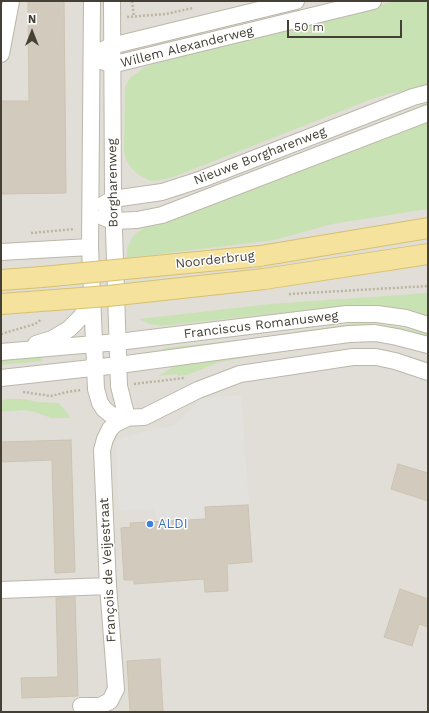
<!DOCTYPE html>
<meta charset="utf-8">
<style>
body{margin:0}
#map{position:relative;width:429px;height:713px;overflow:hidden;background:#f1efe7;font-family:"Work Sans",sans-serif}
canvas{display:block}
.frame{position:absolute;inset:0;border:2px solid #444036;pointer-events:none}
.north{position:absolute;left:12px;top:12px;width:40px;height:40px;-webkit-text-stroke:3px #fff;paint-order:stroke;rotate:0deg;font-size:11px;font-weight:700;line-height:16px;text-align:center;color:#444036}
.north::after{content:'';display:block;margin:auto;width:14px;height:18px;background:#444036;clip-path:polygon(50% 0,100% 100%,50% 72%,0 100%)}
.scale{position:absolute;left:287px;top:20px;width:115px;height:18px;box-sizing:border-box;border:2px solid #444036;border-top:0;padding-left:5px;font-size:12px;line-height:14px;white-space:nowrap;color:#444036;-webkit-text-stroke:3px #fff;paint-order:stroke}
</style>
<div id="map">
<canvas width="429" height="713"></canvas>
<div class="frame"></div>
<div class="north">N</div>
<div class="scale">50 m</div>
</div>
<script>
const g = document.querySelector('canvas').getContext('2d');
g.lineJoin = 'round';
function fillPath(path, color) {
  g.fillStyle = color;
  g.fill(path, 'evenodd');
}
function poly(rows) {
  const path = new Path2D();
  for (const r of rows) {
    path.moveTo(r[0], r[1]);
    for (let i = 2; i < r.length; i += 2) path.lineTo(r[i], r[i + 1]);
  }
  return path;
}
function stroke(path, color, width, dash) {
  g.strokeStyle = color;
  g.lineWidth = width;
  g.lineCap = dash ? 'butt' : 'round';
  g.setLineDash(dash || []);
  g.stroke(path);
}
function label(font, color, halo, rows, align = 'center') {
  g.font = font + ' "Work Sans",sans-serif';
  g.lineWidth = 3;
  g.setLineDash([]);
  g.textBaseline = 'middle';
  g.strokeStyle = halo;
  g.fillStyle = color;
  for (const [text, x, y, turn = 0] of rows) {
    g.save();
    g.translate(x, y);
    g.rotate((+turn || 0) * Math.PI / 180);
    g.textAlign = isNaN(turn) ? turn : align;
    if (halo) g.strokeText(text, 0, 0);
    g.fillText(text, 0, 0);
    g.restore();
  }
}
const industrial = poly([
 [1,1,428,1,428,712,1,712]
]);
const green = poly([
 [395,1,428,1,428,88,391,93,369,100,176,176,162,180,151,181,139,175,132,169,126,160,124,150,125,87,130,78,145,67,168,57],
 [428,102,428,107,171,208,170,203,405,112],
 [428,119,428,209,332,224,275,240,127,258,127,250,129,243,135,234,150,224],
 [428,293,428,321,359,308,271,314,161,326,150,324,139,319,270,304],
 [364,323,393,326,419,331,428,333,428,339,417,336,164,353,163,348,249,339,349,324],
 [362,337,396,344,362,341,326,344,220,362,187,375,177,376,177,374,158,376,173,367,181,364],
 [41,354,42,361,1,365,1,358],
 [8,399,25,399,37,402,59,403,71,418,51,418,35,412,23,410,1,412,1,401]
]);
const parking = poly([
 [241,395,249,504,203,506,204,518,156,521,155,509,119,511,116,441,138,433,175,425,202,398]
]);
const building = poly([
 [28,1,64,1,66,193,1,194,1,101,29,101,28,1],
 [71,440,75,572,55,573,52,460,1,462,1,442,71,440],
 [398,464,428,473,428,501,391,489,398,464],
 [248,505,252,562,227,564,228,591,205,592,204,579,134,584,134,580,124,580,121,528,131,527,130,523,206,519,205,507,248,505],
 [400,589,428,599,428,627,419,624,412,646,384,637,400,589],
 [75,597,78,696,22,698,21,678,58,677,56,598,75,597],
 [160,659,163,712,130,712,127,661,160,659]
]);
const path = poly([
 [132,1,134,17],
 [127,17,166,14,193,8],
 [31,233,75,229],
 [289,294,428,286],
 [1,334,35,324,42,319],
 [134,384,184,378],
 [23,392,51,396,67,392,81,390]
]);
const minor = poly([
 [92,1,90,247,96,389,100,403,104,409,110,414,121,418,144,417,198,390,240,374,353,357,376,357,395,361,428,372],
 [112,1,113,199,119,386,127,418],
 [103,50,111,46,296,1],
 [1,54,11,1],
 [102,61,111,65,373,1],
 [104,204,113,199,162,192,202,179,413,97,428,93],
 [103,217,113,221,137,220,162,215,428,113],
 [1,252,90,247],
 [36,344,52,339,69,329,80,318,91,301],
 [1,352,118,342,347,314,377,314,406,318,428,325],
 [1,378,119,365,349,334,375,333,397,337,428,345],
 [1,590,108,586],
 [81,706,100,706,110,701,116,689,108,586,102,450,105,439,110,429,115,424,127,418]
]);
const major = poly([
 [260,256,428,228],
 [264,279,428,254],
 [1,280,42,277]
]);
const majorBridge = poly([
 [42,277,260,256],
 [1,304,108,296,264,279]
]);
const markers = [
 [150,524,4,"#3f7fe0"]
];
const streetNames = [
 ["Willem Alexanderweg",187,47,-14],
 ["Nieuwe Borgharenweg",260,156,-21],
 ["Borgharenweg",113,183,-91],
 ["Noorderbrug",215,260,-6],
 ["Franciscus Romanusweg",261,325,-7],
 ["François de Veijestraat",108,570,-93]
];
const shopNames = [
 ["ALDI",158,524]
];
fillPath(industrial, '#e1ded8');
fillPath(green, '#c9e2b3');
fillPath(parking, '#e3e1de');
fillPath(building, '#d2cbbd');
stroke(building, '#ccc4b1', 1);
stroke(minor, '#bcb7aa', 18);
stroke(major, '#d7c16f', 22);
stroke(path, '#bcb49d', 2.5, [2, 2]);
stroke(minor, '#fff', 16);
stroke(major, '#f4e29d', 20);
stroke(majorBridge, '#d7c16f', 22, []);
stroke(majorBridge, '#f4e29d', 20);
for (const [x, y, r, color] of markers) {
  const dot = new Path2D();
  dot.arc(x, y, r, 0, 2 * Math.PI);
  g.fillStyle = color;
  g.fill(dot);
  stroke(dot, '#fff', 1.5);
}
label('13px', '#444036', '#fff', streetNames);
label('13px', '#366cbe', '#fff', shopNames, 'left');
</script>
